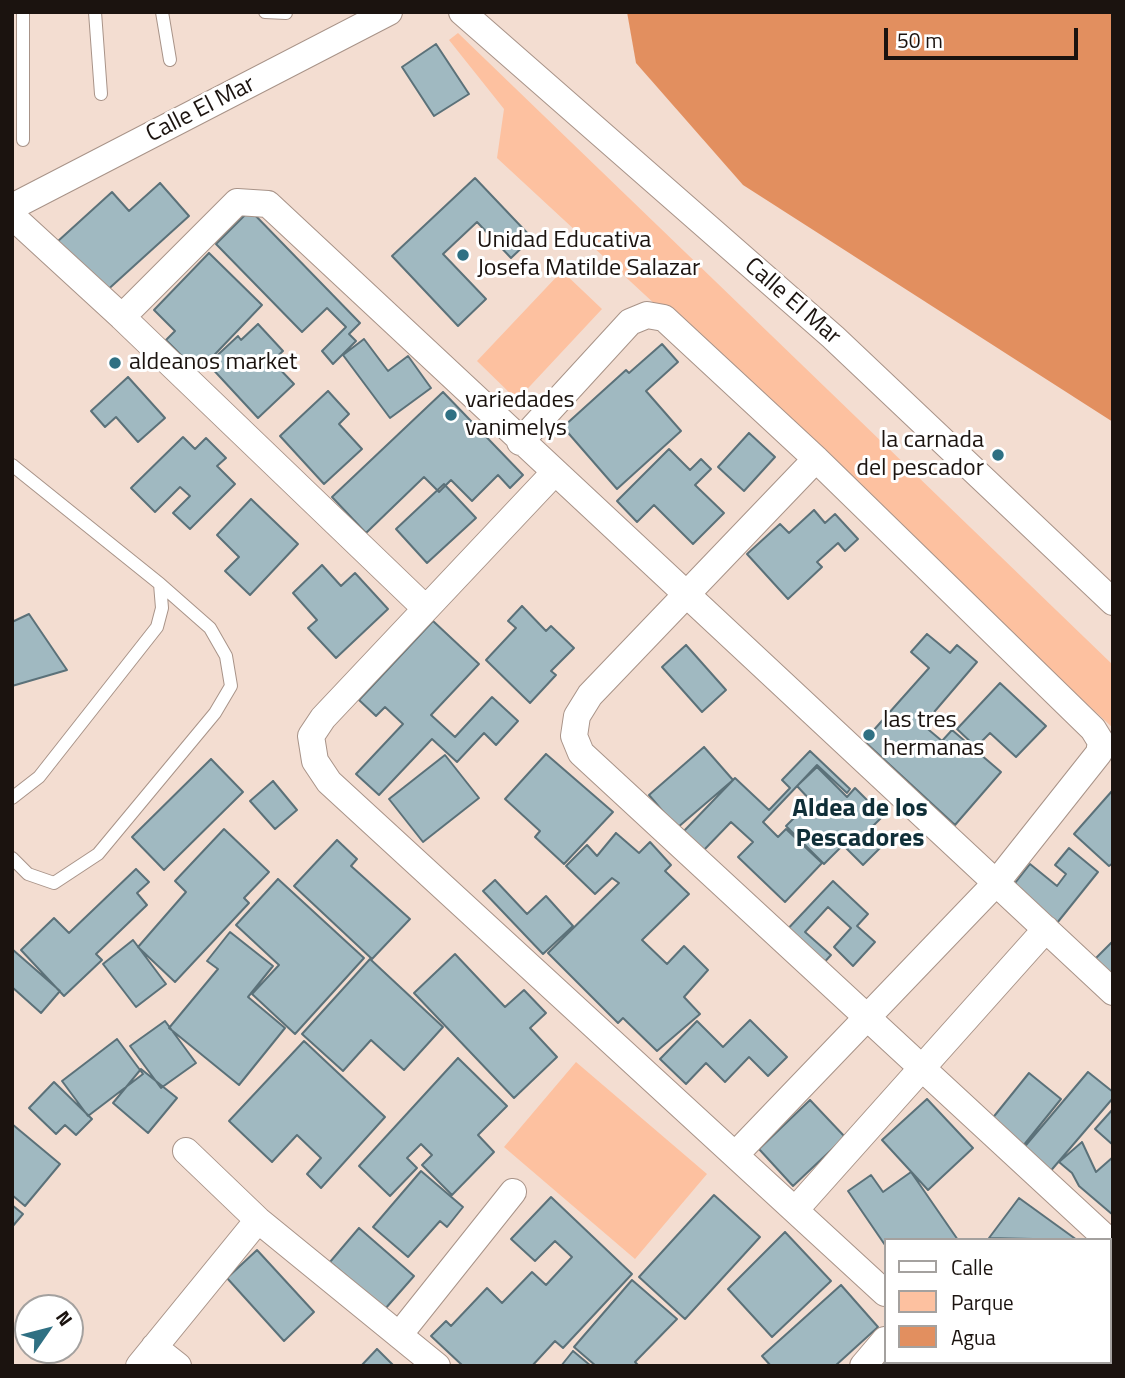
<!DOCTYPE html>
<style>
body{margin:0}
#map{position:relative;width:1125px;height:1378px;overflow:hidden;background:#f3ddd1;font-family:"Titillium Web",sans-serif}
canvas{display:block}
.frame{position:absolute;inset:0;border:14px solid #1b130f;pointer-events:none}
.legend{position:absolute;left:884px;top:1238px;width:228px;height:126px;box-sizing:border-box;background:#fff;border:2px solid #a4a19f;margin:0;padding:9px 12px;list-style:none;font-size:21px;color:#1b130f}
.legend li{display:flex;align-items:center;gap:14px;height:35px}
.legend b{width:35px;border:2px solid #a4a19f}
.north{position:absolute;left:14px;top:1294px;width:70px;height:70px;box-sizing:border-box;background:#fff;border:2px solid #a4a19f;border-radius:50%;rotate:55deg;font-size:19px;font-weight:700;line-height:28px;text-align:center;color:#1b130f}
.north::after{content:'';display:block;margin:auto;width:24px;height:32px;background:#2f7083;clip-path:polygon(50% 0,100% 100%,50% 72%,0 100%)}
.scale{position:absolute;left:884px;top:28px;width:194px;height:32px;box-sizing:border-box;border:4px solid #1b130f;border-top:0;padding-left:9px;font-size:21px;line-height:24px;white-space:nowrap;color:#1b130f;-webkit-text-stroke:5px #fff;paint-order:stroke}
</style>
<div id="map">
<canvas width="1125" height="1378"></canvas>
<div class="frame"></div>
<ul class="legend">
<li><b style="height:9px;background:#fff"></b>Calle</li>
<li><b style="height:19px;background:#fdc1a0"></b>Parque</li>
<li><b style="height:19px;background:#e28f5f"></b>Agua</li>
</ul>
<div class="north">N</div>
<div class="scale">50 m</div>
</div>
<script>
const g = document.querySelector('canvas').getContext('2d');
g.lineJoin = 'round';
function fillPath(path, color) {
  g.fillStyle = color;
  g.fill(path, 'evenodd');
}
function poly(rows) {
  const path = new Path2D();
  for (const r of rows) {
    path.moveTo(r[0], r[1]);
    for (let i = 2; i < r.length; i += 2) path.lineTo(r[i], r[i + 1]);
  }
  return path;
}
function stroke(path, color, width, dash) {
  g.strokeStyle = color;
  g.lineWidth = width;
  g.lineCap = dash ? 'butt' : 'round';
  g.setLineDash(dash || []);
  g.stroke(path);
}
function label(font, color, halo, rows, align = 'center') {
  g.font = font + ' "Titillium Web",sans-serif';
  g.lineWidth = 6;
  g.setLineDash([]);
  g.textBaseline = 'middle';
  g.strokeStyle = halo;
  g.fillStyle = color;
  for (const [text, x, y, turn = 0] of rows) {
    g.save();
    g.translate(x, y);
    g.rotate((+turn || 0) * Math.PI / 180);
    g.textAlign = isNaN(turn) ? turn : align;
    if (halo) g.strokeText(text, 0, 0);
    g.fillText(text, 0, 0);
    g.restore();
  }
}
const green = poly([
 [458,33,1113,665,1113,728,497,158,504,109,449,40],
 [562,271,602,309,517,400,477,361],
 [576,1062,707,1174,635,1259,504,1147]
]);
const water = poly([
 [627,12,1113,12,1113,422,743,185,636,63]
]);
const building = poly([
 [436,44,469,94,434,116,402,67,436,44],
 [475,178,532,238,511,258,477,222,443,254,486,299,458,326,392,256,475,178],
 [160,183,189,216,103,294,57,242,112,192,129,211,160,183],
 [250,210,360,323,349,334,356,341,333,364,322,351,346,327,327,308,302,332,216,244,250,210],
 [209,253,262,305,198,372,166,340,175,331,154,310,209,253],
 [258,324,283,351,272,361,294,384,258,418,208,364,238,336,241,340,258,324],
 [364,339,388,371,408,356,431,388,390,418,343,355,364,339],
 [662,344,678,362,646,391,681,431,617,489,563,427,626,370,629,373,662,344],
 [128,377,165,418,138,442,116,417,105,427,91,411,128,377],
 [328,391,349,414,339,424,362,449,324,484,280,436,328,391],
 [443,392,523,475,510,488,498,475,472,501,451,480,439,492,424,477,366,533,332,497,443,392],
 [749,433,775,457,744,491,718,467,749,433],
 [183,437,195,449,206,438,226,458,217,466,235,484,190,529,173,513,190,496,180,487,155,512,131,488,183,437],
 [669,449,690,470,701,459,711,469,695,485,724,513,693,544,654,505,637,522,617,501,669,449],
 [444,484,476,518,427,563,396,529,444,484],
 [251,499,298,544,250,595,225,571,239,557,217,535,251,499],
 [814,510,825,523,835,514,858,539,845,551,838,543,817,562,822,567,788,599,747,554,780,524,789,533,814,510],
 [322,565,341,586,355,573,388,609,336,658,308,628,317,620,293,593,322,565],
 [522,606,546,631,551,626,574,648,551,671,556,675,530,703,486,660,516,628,508,621,522,606],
 [29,614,67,670,12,686,12,622,29,614],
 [433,621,479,664,431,715,455,737,492,697,518,721,496,745,484,733,457,762,432,739,379,795,356,774,403,724,385,707,376,716,359,700,433,621],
 [927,634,950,653,957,645,977,662,923,725,942,741,952,730,1001,772,955,825,864,741,929,668,911,652,927,634],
 [686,645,726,690,702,712,662,667,686,645],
 [1000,683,1046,726,1016,757,990,733,976,747,957,729,1000,683],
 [704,747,733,780,677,828,649,795,704,747],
 [810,751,850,789,847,793,817,765,763,822,778,837,786,829,822,863,785,902,738,857,753,842,731,822,703,851,683,832,735,778,769,810,790,788,782,780,810,751],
 [546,754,613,812,564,864,535,837,540,831,505,799,546,754],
 [445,755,479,798,423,842,389,799,445,755],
 [211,759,243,792,164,870,132,837,211,759],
 [817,767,847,797,855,788,883,816,867,832,881,847,863,865,843,845,824,864,786,826,811,801,797,786,817,767],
 [273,781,297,810,275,829,250,801,273,781],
 [1112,791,1113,863,1109,866,1074,834,1112,791],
 [224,829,269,872,244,898,249,903,175,982,138,947,186,892,175,881,224,829],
 [616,833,639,853,650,842,671,865,665,871,689,894,642,940,667,964,684,946,708,970,684,997,700,1014,657,1051,623,1018,618,1023,548,953,619,883,612,878,595,894,566,866,587,845,597,856,616,833],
 [337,840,357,859,351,866,410,919,372,959,294,886,337,840],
 [1069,848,1098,872,1057,923,1012,887,1030,864,1057,886,1066,874,1055,865,1069,848],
 [136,869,149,882,137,893,147,905,96,954,102,960,64,996,21,950,54,918,69,933,136,869],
 [278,879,364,958,295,1034,252,994,279,965,236,925,278,879],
 [495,880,527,914,546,896,573,926,543,954,483,891,495,880],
 [833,881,868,914,857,926,875,942,853,966,834,947,851,928,828,907,805,932,831,955,818,969,782,935,833,881],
 [230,932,273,966,248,997,285,1028,239,1085,169,1028,218,969,207,961,230,932],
 [133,940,166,984,136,1007,103,964,133,940],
 [1113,941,1113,985,1091,963,1113,941],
 [12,949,60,991,41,1013,12,987,12,949],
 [455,954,505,1007,524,990,546,1013,530,1028,557,1057,514,1098,414,993,455,954],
 [370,959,443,1027,404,1070,371,1040,343,1071,302,1034,370,959],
 [750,1020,787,1057,768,1076,749,1057,725,1082,706,1063,686,1084,660,1059,697,1021,723,1047,750,1020],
 [165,1021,196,1063,161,1088,130,1046,165,1021],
 [117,1039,143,1074,88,1116,62,1081,117,1039],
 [304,1041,385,1117,321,1188,307,1174,321,1158,297,1135,272,1162,229,1121,304,1041],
 [458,1058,507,1106,478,1135,494,1152,452,1195,422,1165,432,1155,421,1144,407,1158,417,1168,390,1196,359,1166,458,1058],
 [141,1069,177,1098,148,1133,113,1103,141,1069],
 [1088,1072,1113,1092,1113,1098,1048,1174,1021,1151,1088,1072],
 [1029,1073,1061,1099,1019,1151,987,1125,1029,1073],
 [54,1082,92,1119,76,1135,65,1125,56,1134,29,1108,54,1082],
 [927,1099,973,1148,928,1190,882,1140,927,1099],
 [810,1100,845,1137,793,1186,759,1149,810,1100],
 [1113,1109,1113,1145,1095,1129,1113,1109],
 [12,1124,60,1164,25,1206,12,1195,12,1124],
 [1082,1142,1096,1172,1113,1157,1113,1215,1079,1186,1072,1173,1059,1162,1082,1142],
 [421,1171,463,1207,447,1227,440,1221,408,1257,373,1227,421,1171],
 [911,1172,958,1240,885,1240,885,1245,848,1191,871,1175,883,1192,911,1172],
 [714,1195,760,1237,685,1319,639,1277,714,1195],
 [551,1197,632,1274,563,1348,555,1341,532,1366,463,1366,431,1336,446,1321,451,1326,487,1288,502,1303,532,1272,546,1285,572,1257,555,1241,535,1261,511,1239,551,1197],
 [1019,1198,1077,1240,989,1238,1019,1198],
 [12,1205,23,1214,12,1227,12,1205],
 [359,1228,414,1276,385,1309,330,1262,359,1228],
 [785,1232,831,1281,772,1337,728,1289,785,1232],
 [257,1250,314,1312,284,1341,227,1278,257,1250],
 [632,1280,677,1319,635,1362,639,1366,596,1366,574,1347,632,1280],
 [841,1285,878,1327,835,1366,771,1366,762,1356,841,1285],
 [377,1349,394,1366,361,1366,377,1349],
 [573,1351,591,1366,561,1366,573,1351],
 [885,1352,885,1362,924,1362,928,1366,873,1366,885,1352]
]);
const lane = poly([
 [95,12,101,94],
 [162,12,170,60],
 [265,12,286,13],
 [23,140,23,12],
 [12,465,160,584,162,608,157,627,39,777,12,798],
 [12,858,28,874,54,883,98,854,215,713,231,686,226,656,210,628,160,584]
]);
const street = poly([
 [462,12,833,337,1113,602],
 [12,207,389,12],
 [12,216,122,317,424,607],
 [122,317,237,202,268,204,1113,992],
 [520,442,630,322,647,315,664,318,816,459,1093,729,1101,742,1099,753,996,883,736,1154],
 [816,459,590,695,577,716,574,736,581,753,1108,1240],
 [554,473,323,718,311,736,315,761,329,782,885,1293],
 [186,1151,258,1220,437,1366],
 [796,1209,1046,929],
 [399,1335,513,1192],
 [154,1347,178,1366],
 [961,1362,964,1366],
 [139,1366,258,1220],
 [863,1366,885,1340]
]);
const markers = [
 [463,255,7,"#2f7083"],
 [115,363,7,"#2f7083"],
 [451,415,7,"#2f7083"],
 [998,455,7,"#2f7083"],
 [869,735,7,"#2f7083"]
];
const streetNames = [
 ["Calle El Mar",201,110,-27],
 ["Calle El Mar",792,302,41]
];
const poiNames = [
 ["Unidad Educativa",477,241],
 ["Josefa Matilde Salazar",477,269],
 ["aldeanos market",129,363],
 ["variedades",465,401],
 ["vanimelys",465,429],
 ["la carnada",984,441,"right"],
 ["del pescador",984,469,"right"],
 ["las tres",883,721],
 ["hermanas",883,749]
];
const neighbourhoodNames = [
 ["Aldea de los",860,810],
 ["Pescadores",860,840]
];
fillPath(green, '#fdc1a0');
fillPath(water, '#e28f5f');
fillPath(building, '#a0b9c1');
stroke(building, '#5b7179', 2);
stroke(lane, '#a89388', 14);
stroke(street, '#a89388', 28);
stroke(lane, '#fff', 12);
stroke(street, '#fff', 26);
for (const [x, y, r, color] of markers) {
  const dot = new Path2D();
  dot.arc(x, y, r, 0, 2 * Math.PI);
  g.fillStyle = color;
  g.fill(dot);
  stroke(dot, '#fff', 2.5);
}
label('24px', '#1b130f', '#fff', streetNames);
label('24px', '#1b130f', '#fff', poiNames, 'left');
label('bold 26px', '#102f38', '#fff', neighbourhoodNames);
</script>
